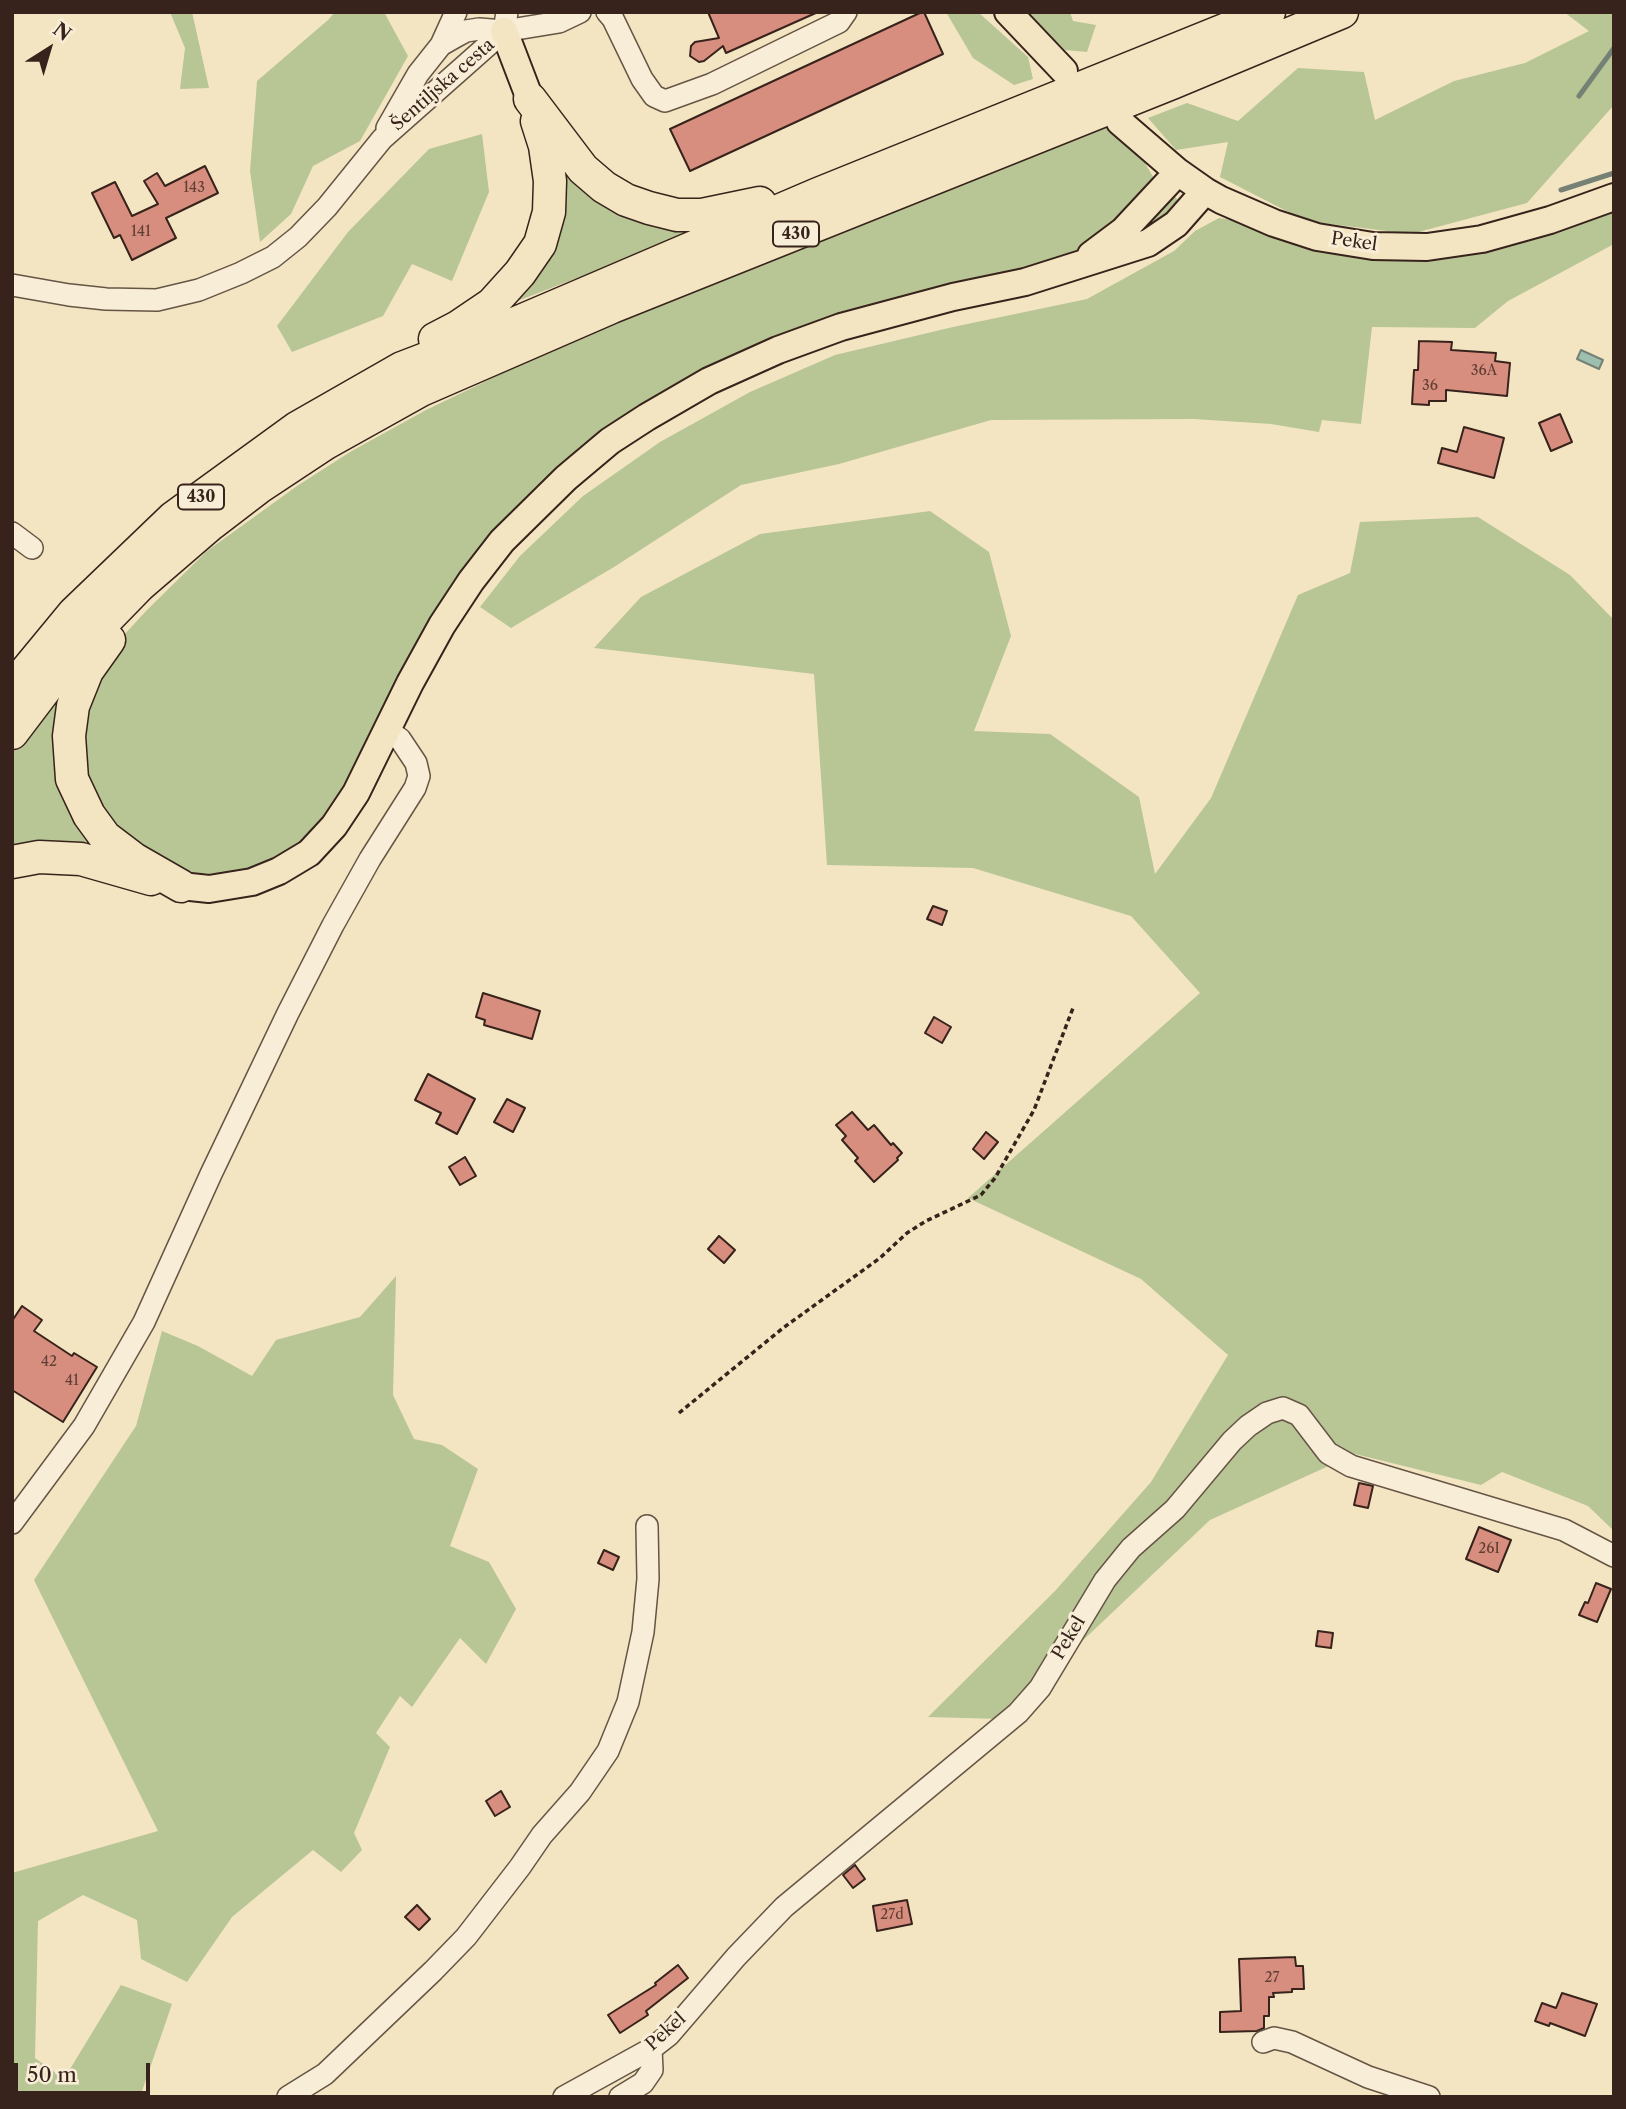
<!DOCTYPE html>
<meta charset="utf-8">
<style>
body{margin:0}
#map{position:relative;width:1626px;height:2109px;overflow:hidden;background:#f4e5c2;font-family:"Libre Caslon Text",serif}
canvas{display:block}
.frame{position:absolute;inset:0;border:14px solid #37231b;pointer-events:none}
.north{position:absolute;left:14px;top:14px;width:70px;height:70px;-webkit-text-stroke:5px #f8eed7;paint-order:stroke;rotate:37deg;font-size:19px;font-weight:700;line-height:28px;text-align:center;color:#37231b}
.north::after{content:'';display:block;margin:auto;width:24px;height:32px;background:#37231b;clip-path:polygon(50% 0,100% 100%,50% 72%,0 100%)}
.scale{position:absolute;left:14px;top:2063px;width:136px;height:32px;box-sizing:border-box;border:4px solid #37231b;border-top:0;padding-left:9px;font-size:21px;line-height:24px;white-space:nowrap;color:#37231b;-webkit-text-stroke:5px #f8eed7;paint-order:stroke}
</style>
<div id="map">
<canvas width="1626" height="2109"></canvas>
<div class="frame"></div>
<div class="north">N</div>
<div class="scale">50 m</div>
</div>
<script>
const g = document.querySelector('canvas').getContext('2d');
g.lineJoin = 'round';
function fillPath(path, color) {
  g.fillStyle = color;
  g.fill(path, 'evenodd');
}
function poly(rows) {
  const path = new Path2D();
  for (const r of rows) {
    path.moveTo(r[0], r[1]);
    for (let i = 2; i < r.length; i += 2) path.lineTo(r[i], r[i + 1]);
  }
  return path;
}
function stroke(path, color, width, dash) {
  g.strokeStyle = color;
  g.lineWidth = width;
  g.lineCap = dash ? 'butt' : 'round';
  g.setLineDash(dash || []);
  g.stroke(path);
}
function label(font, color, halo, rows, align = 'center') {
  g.font = font + ' "Libre Caslon Text",serif';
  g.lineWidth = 6;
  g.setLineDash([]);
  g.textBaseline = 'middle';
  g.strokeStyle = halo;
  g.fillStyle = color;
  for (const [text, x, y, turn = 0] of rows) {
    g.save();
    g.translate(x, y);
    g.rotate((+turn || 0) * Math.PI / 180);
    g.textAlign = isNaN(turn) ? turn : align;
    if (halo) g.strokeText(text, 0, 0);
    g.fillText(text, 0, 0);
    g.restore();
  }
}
const green = poly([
 [170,12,192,12,209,88,180,89,185,48],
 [335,12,384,12,408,56,360,141,313,166,291,214,260,242,250,171,257,81,328,20],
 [946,12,978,12,1028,57,1033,79,1014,85,973,58],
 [1028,12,1070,12,1073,21,1096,25,1087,52,1065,50],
 [1564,12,1614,12,1614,105,1527,203,1411,234,1306,221,1220,177,1228,142,1176,150,1148,118,1187,103,1238,121,1298,68,1364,72,1375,120,1454,81,1525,63,1589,31],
 [1106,128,1143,160,1155,180,1149,191,1089,247,1033,267,718,363,644,404,577,453,506,519,453,582,413,649,334,807,307,838,279,859,245,871,202,874,166,866,106,824,80,770,81,709,110,650,147,610,207,551,297,486,350,452,426,410,578,337,1082,133],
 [482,134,489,192,452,281,412,264,383,316,292,352,277,326,348,232,429,149],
 [552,152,706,224,626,259,502,307,515,289],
 [1174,196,1178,200,1177,207,1148,231,1129,234,1170,197],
 [1614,212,1614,244,1508,301,1475,328,1372,327,1361,424,1322,420,1319,432,1271,424,1194,419,991,420,839,464,741,485,614,567,511,628,480,607,520,556,583,496,660,442,750,392,835,355,953,327,1087,299,1174,251,1195,231,1219,218,1238,221,1283,241,1352,257,1414,259,1484,252,1580,221],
 [930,511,989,552,1011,636,974,731,1050,734,1139,797,1155,874,1211,798,1298,595,1350,573,1360,522,1478,517,1570,575,1614,620,1614,1531,1588,1506,1502,1472,1481,1485,1355,1454,1210,1520,1000,1719,928,1717,1055,1591,1151,1482,1228,1355,1141,1279,968,1198,1200,993,1131,916,973,868,827,865,814,674,594,648,641,597,760,534],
 [74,673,61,735,129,863,12,853,12,754,38,717],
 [396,1276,393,1395,414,1439,442,1445,478,1469,450,1546,489,1562,516,1609,486,1664,460,1638,412,1707,400,1696,376,1733,390,1747,354,1833,362,1850,341,1872,313,1850,232,1917,187,1982,141,1959,137,1920,83,1895,38,1921,35,2058,64,2079,121,1985,172,2004,140,2097,12,2097,12,1873,158,1831,34,1580,136,1426,162,1331,198,1346,252,1376,276,1340,360,1317]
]);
const water = poly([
 [1581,350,1603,360,1599,369,1577,359,1581,350]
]);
const stream = poly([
 [1579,96,1614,48],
 [1561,190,1614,173]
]);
const building = poly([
 [708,12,818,12,726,53,723,46,704,61,699,62,690,56,691,46,695,42,719,38,708,12],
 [922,12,924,12,943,54,690,171,670,129,922,12],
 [205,166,218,193,166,218,176,238,132,260,120,235,114,238,92,193,115,182,132,216,158,204,144,181,157,173,165,186,205,166],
 [1419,341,1452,342,1451,350,1496,353,1495,361,1510,363,1507,396,1446,390,1446,401,1429,401,1429,405,1412,404,1414,370,1418,370,1419,341],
 [1560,414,1572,442,1551,451,1539,423,1560,414],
 [1464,427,1504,438,1494,478,1438,463,1442,448,1457,452,1464,427],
 [933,906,947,911,942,925,927,919,933,906],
 [483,993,540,1011,532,1039,484,1025,485,1020,476,1017,483,993],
 [934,1017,951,1027,942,1043,925,1033,934,1017],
 [428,1074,475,1099,457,1134,436,1123,441,1113,415,1100,428,1074],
 [507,1099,525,1108,513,1132,494,1122,507,1099],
 [852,1112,868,1130,874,1125,891,1145,893,1143,902,1153,897,1158,898,1160,874,1182,855,1161,858,1158,842,1140,846,1136,836,1125,852,1112],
 [986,1132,998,1142,984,1159,973,1149,986,1132],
 [465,1157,476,1176,460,1185,449,1167,465,1157],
 [719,1236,735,1250,724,1263,708,1249,719,1236],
 [22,1306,42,1320,34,1331,72,1356,74,1353,97,1367,63,1422,12,1390,12,1321,22,1306],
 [1359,1483,1373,1486,1368,1508,1354,1505,1359,1483],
 [1479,1527,1511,1540,1498,1572,1466,1559,1479,1527],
 [604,1550,619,1557,613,1570,598,1563,604,1550],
 [1596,1583,1611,1589,1597,1622,1579,1615,1585,1602,1588,1603,1596,1583],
 [1318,1631,1333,1633,1331,1648,1316,1646,1318,1631],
 [501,1791,510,1807,495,1816,486,1801,501,1791],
 [855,1865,865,1879,853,1888,843,1875,855,1865],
 [907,1900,912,1924,877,1931,873,1906,907,1900],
 [417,1905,430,1919,419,1930,405,1917,417,1905],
 [1295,1957,1296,1966,1303,1966,1304,1989,1292,1989,1292,1992,1273,1993,1274,1997,1269,1997,1269,2016,1264,2016,1264,2028,1257,2031,1220,2032,1220,2012,1241,2011,1239,1959,1295,1957],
 [678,1965,688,1978,646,2011,648,2015,620,2033,608,2015,656,1985,655,1983,678,1965],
 [1562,1993,1597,2004,1585,2036,1550,2023,1549,2026,1535,2021,1542,2003,1556,2008,1562,1993]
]);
const path = poly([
 [679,1413,783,1328,880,1258,907,1233,926,1221,981,1195,995,1178,1034,1110,1073,1008]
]);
const minor = poly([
 [607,12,613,19,642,79,654,96,665,101,712,84,839,22,846,12],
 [441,45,456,12],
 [387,128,418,74,441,45,455,37,466,31,479,29,504,31,559,22,580,12],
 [12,285,69,295,106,299,157,300,199,290,241,273,273,257,298,237,327,207,382,139,504,31,507,12],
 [12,533,32,548],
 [12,1523,84,1426,144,1322,211,1174,288,1013,333,925,370,859,415,788,419,776,416,763,400,739,387,730],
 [1263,2042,1274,2038,1292,2042,1368,2077,1429,2097],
 [288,2097,325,2074,433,1971,466,1937,520,1867,542,1835,580,1792,608,1751,628,1702,643,1632,648,1579,647,1526],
 [564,2097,651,2049,669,2035,736,1957,784,1907,1018,1713,1040,1688,1105,1580,1131,1548,1175,1509,1232,1441,1248,1426,1267,1413,1283,1408,1299,1415,1328,1453,1351,1466,1564,1530,1614,1556],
 [620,2097,643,2083,652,2070,651,2049]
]);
const major = poly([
 [1008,12,1064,71],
 [504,31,530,99],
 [1120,122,1178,172,1205,191,1221,200,1274,223,1317,237,1373,246,1427,247,1482,239,1550,220,1614,197],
 [1091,255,1123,231,1178,172],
 [181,886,209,889,252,882,279,871,309,853,334,826,356,793,410,683,442,625,471,581,502,541,566,478,610,441,647,417,709,381,778,350,841,327,953,297,1025,282,1148,243,1176,224,1205,191]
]);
const highway = poly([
 [530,99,583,169,604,187,626,200,649,208,677,215,702,215,760,203],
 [435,339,458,327,492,304,520,273,540,244,549,212,550,181,545,146,537,121],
 [109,640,87,671,73,706,69,736,72,779,89,815,105,837,134,859,181,886],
 [12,688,74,613,173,518,297,428,402,368,488,335,818,194,1269,12],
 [12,733,56,675,99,627,139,586,211,524,258,488,326,443,421,390,612,307,1172,83,1342,12],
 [12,862,39,857,81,859,151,879]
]);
const numberNames = [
 ["143",194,188],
 ["141",141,232],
 ["36A",1484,371],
 ["36",1430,386],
 ["42",49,1362],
 ["41",72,1381],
 ["26I",1489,1549],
 ["27d",892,1915],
 ["27",1272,1978]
];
const shields = [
 [796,234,46],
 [201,497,46]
];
const shieldNames = [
 ["430",796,234],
 ["430",201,497]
];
const streetNames = [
 ["Šentiljska cesta",443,85,-41],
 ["Pekel",1354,242,8],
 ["Pekel",1069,1638,-59],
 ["Pekel",666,2032,-42]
];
fillPath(green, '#b8c595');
fillPath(water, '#9cbfb0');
stroke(water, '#748174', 2);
stroke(stream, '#748174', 5);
fillPath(building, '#d78e7f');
stroke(building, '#37231b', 2);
stroke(minor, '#665445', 24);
stroke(major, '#37231b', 30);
stroke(highway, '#37231b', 35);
stroke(path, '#37231b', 3.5, [5, 3.5]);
stroke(minor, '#f8eed7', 21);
stroke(major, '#f4e5c2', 26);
stroke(highway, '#f4e5c2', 32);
label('14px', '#5f3e34', null, numberNames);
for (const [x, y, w] of shields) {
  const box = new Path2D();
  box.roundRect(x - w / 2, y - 12.5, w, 25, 5);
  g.fillStyle = '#f8eed7';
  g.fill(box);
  stroke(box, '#37231b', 2);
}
label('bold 16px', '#37231b', null, shieldNames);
label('18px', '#37231b', '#f8eed7', streetNames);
</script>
